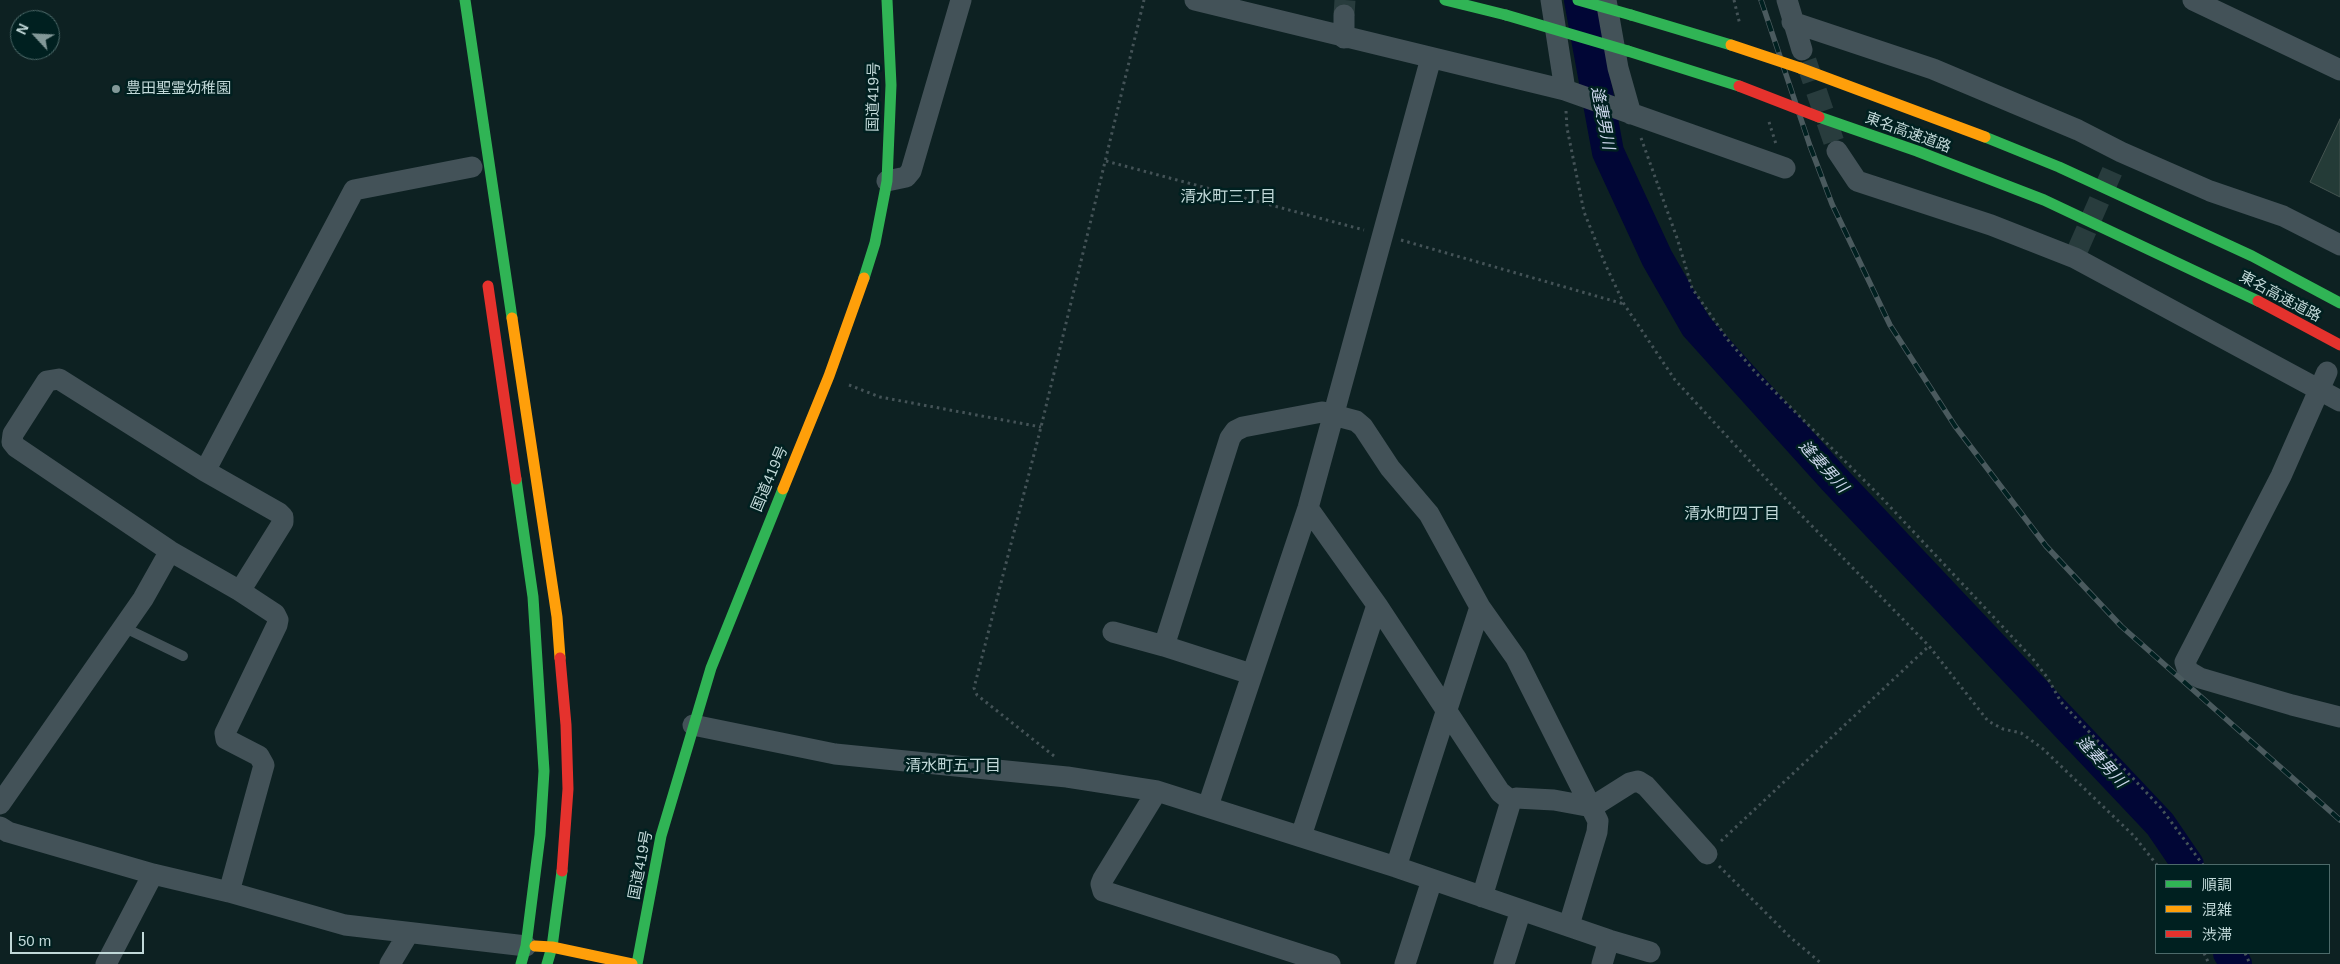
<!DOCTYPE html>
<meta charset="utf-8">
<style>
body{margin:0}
#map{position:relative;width:2340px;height:964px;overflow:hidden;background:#0d2122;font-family:Arial,"Noto Sans JP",sans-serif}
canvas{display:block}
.legend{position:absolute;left:2155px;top:864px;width:175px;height:90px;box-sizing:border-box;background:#002020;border:1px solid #4d6a6a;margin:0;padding:6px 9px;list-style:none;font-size:15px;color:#c1d8d8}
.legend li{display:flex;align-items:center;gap:10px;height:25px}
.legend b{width:25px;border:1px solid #4d6a6a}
.north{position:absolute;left:10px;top:10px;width:50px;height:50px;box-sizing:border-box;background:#002020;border:1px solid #4d6a6a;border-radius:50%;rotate:295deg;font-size:14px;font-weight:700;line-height:20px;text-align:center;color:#c1d8d8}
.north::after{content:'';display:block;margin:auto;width:18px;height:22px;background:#829898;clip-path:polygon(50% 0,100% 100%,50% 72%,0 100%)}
.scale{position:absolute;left:10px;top:932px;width:134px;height:22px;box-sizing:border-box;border:2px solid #c1d8d8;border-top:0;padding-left:6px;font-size:15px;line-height:18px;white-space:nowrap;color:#c1d8d8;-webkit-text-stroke:4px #002020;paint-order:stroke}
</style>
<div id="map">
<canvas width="2340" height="964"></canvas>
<ul class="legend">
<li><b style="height:6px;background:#30b455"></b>順調</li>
<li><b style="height:6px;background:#ff9f0a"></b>混雑</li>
<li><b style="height:6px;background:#e5322d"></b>渋滞</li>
</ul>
<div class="north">N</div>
<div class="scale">50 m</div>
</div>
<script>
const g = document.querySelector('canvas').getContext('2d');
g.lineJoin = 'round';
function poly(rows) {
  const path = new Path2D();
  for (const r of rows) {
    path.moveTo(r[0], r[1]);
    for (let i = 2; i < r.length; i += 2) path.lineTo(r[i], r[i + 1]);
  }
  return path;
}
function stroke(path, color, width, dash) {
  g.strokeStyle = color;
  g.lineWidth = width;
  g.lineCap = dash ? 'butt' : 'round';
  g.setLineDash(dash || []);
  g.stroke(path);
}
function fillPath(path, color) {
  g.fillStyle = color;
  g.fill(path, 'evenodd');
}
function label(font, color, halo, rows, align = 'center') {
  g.font = font + ' Arial,"Noto Sans JP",sans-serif';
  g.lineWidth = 5;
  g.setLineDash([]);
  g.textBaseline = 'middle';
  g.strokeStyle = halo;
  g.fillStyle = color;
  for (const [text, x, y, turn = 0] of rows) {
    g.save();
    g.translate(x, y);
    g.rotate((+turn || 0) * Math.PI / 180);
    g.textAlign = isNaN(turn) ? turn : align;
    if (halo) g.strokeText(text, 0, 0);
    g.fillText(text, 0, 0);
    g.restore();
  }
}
const river = poly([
 [1580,0,1608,152,1657,258,1696,326,1834,479,2160,824,2188,865],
 [2229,953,2236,964]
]);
const building = poly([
 [2340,119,2340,197,2310,182,2340,119]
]);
const streetTunnel = poly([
 [1344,15,1345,0],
 [1806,61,1837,151],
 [2078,249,2114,167]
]);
const path = poly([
 [1734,0,1740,25],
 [1566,111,1567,128,1584,212,1606,266,1624,304,1675,380,1771,484,1929,646,1988,721,2003,729,2021,733,2042,748,2134,836,2157,865],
 [1769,122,1776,144],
 [1641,138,1677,238,1692,288,1728,340,1756,373,1880,496,2032,658,2047,677,2061,702,2161,808,2203,865],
 [1106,161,1364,230],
 [1401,240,1624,304],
 [849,385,880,397,1041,427],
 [1054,756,977,695,974,688,1041,427,1144,0],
 [1721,841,1929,646],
 [1719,866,1790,937,1822,964],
 [2204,953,2209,964],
 [2245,953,2250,964]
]);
const lane = poly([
 [123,627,183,656]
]);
const street = poly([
 [1195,0,1565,90,1785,168],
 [1551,0,1565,90],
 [1606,0,1618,68,1631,114],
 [1787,0,1802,50],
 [2193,0,2340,70],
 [1792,22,1933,69,2078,130,2121,152,2210,191,2283,216,2340,245],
 [1344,38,1344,15],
 [1837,151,1857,181,1991,225,2075,258,2340,401],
 [887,181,906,177,911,171,961,0],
 [2327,372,2281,476,2185,662,2188,671,2200,678,2292,705,2340,717],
 [205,471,354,190,472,167],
 [1308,508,1377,605,1500,792,1511,801,1516,798,1554,800,1592,807,1630,783,1638,781,1646,786,1707,854],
 [1113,632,1164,646,1251,674],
 [1164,646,1230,438,1235,431,1243,427,1322,412,1356,421,1363,427,1390,468,1429,514,1480,607,1516,658,1598,821,1597,832,1569,925],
 [693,725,835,754,1067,777,1157,791,1396,867,1609,940,1602,964],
 [1157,791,1103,879,1101,884,1103,891,1330,964],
 [0,804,143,599,170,551],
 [1208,806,1308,508,1431,58],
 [0,827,8,832,153,874,229,892,345,925,526,946],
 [1301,836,1377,605],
 [1396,867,1480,607],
 [229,892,264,765,259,756,226,739,225,733,277,625,278,620,275,614,240,591,170,551,16,447,12,442,13,434,47,381,59,379,205,471,279,513,283,517,283,522,240,591],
 [1482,897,1511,801],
 [1609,940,1650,952],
 [106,964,153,874],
 [390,964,408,934],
 [1405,964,1432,880],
 [1504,964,1521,910]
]);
const fast = poly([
 [465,0,512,318],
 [1445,0,1506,15],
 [1631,15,1731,45],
 [1628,51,1739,86],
 [1819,117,1917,151,2044,200,2258,301],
 [1985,137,2059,167,2252,256,2340,303],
 [864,278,875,243,887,181,891,85,887,0],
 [516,479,533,597,544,771,540,835,526,946,521,964],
 [547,964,552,947,562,871],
 [637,964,661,836,711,668,783,489]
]);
const slow = poly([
 [1800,68,1985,137],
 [512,318,557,617,560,658],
 [783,489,829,376,864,278],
 [535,946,552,947,632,964]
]);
const jam = poly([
 [488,286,516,479],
 [2258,301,2340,345],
 [560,658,566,725,568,789,562,871]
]);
const rail = poly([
 [1761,0,1810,146,1832,204,1890,325,1955,426,2046,546,2121,626,2340,820]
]);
const fastBridge = poly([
 [1578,0,1631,15],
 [1506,15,1628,51]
]);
const slowBridge = poly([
 [1731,45,1800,68]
]);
const jamBridge = poly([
 [1739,86,1819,117]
]);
const markers = [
 [116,89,5,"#829898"]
];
const poiNames = [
 ["豊田聖霊幼稚園",126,89]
];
const streetNames = [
 ["国道419号",874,97,-89],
 ["東名高速道路",1908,133,20],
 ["東名高速道路",2280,297,28],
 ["国道419号",770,479,-67],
 ["国道419号",641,865,-79]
];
const waterNames = [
 ["逢妻男川",1602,118,79],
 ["逢妻男川",1823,467,48],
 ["逢妻男川",2101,762,47]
];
const neighbourhoodNames = [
 ["清水町三丁目",1228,198],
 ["清水町四丁目",1732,515],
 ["清水町五丁目",953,767]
];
stroke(river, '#010636', 32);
fillPath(building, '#243b37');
stroke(building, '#455451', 1);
stroke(streetTunnel, '#283c3d', 21, [21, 11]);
stroke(path, '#445357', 3, [2.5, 4]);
stroke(lane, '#435258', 10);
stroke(street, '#435258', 21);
stroke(fast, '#30b455', 11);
stroke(slow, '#ff9f0a', 11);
stroke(jam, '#e5322d', 11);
stroke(rail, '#4a5a5e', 5.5);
stroke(rail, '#002020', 4, [11]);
stroke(fastBridge, '#30b455', 11);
stroke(slowBridge, '#ff9f0a', 11);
stroke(jamBridge, '#e5322d', 11);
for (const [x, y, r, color] of markers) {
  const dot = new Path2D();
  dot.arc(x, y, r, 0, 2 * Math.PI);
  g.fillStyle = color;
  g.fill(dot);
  stroke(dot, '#002020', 2);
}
label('15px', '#c1d8d8', '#002020', poiNames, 'left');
label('15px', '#c1d8d8', '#002020', streetNames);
label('italic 16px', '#cbd6eb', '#002020', waterNames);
label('16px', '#c1d8d8', '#002020', neighbourhoodNames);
</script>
